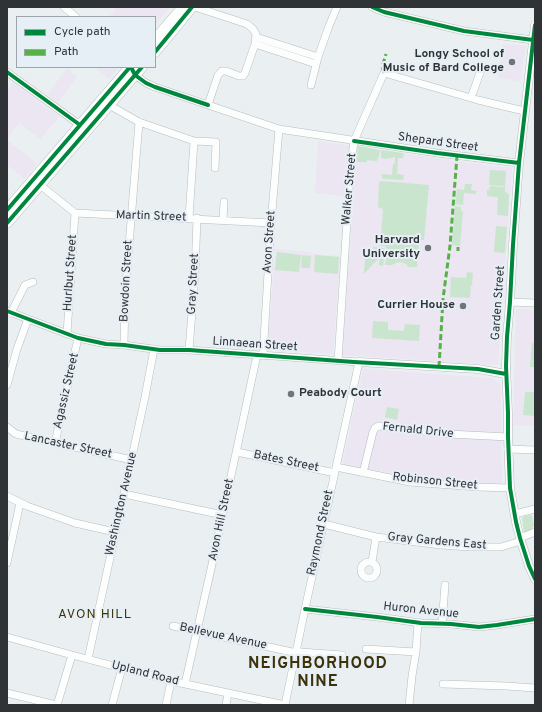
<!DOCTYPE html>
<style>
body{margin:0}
#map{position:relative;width:542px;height:712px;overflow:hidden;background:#eaeff2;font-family:Overpass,sans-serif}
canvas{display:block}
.frame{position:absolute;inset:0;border:8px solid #303336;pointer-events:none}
.legend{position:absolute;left:16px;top:16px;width:140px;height:52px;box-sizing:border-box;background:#e7eff6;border:1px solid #9ea4a9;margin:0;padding:5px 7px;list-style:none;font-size:12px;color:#303336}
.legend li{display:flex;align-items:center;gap:8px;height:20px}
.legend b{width:20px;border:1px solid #9ea4a9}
</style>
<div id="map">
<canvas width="542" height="712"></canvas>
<div class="frame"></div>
<ul class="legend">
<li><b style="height:5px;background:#00873e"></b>Cycle path</li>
<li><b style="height:5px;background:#56b246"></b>Path</li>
</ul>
</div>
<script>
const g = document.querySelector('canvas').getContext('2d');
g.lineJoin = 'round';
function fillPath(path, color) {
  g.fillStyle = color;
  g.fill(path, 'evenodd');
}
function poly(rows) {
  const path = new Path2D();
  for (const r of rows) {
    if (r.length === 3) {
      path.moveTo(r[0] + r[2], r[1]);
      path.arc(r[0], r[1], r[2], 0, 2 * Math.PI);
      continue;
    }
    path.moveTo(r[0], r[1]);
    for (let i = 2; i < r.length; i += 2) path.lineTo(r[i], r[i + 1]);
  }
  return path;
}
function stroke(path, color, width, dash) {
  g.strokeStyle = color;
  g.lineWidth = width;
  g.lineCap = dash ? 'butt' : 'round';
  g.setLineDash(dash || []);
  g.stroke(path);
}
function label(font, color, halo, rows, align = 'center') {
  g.font = font + ' Overpass,sans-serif';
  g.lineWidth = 4;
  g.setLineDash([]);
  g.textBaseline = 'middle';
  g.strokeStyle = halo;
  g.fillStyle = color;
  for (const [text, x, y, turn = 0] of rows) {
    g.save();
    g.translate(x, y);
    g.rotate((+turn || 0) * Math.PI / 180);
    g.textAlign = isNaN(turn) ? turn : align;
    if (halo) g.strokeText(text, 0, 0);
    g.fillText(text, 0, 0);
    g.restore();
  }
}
const education = poly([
 [117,7,170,7,155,25,155,17,109,17],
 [503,44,526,46,520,81,498,78],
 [95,67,119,67,109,79],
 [67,68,77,77,58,103,47,95],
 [13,82,59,117,40,139,19,123,7,139,12,143,12,144,37,164,24,179,7,165,7,90],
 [318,141,455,161,512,168,498,365,342,355,354,197,315,193],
 [275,249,311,252,311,254,340,256,333,354,268,350],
 [516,309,535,310,535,426,514,425,514,379],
 [363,369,491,378,498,382,500,385,501,391,502,483,449,482,344,465,343,461]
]);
const green = poly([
 [358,146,380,150,379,157,378,158,377,161,367,160,367,162,356,162],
 [381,150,404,153,403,158,398,158,397,174,404,175,403,180,384,179,382,178,382,174,392,175,393,164,395,163,395,158,394,157,386,159,381,158],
 [490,170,506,171,505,186,489,185],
 [382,181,429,185,424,240,422,240,419,243,417,267,408,267,407,265,404,263,398,262,392,265,385,265,387,249,385,246,380,246,383,209,378,207,379,182],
 [465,184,472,184,471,190,477,191,476,194,464,193,463,205,455,204,457,189,464,190],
 [490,186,505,187,505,192,507,192,507,194,509,194,508,216,497,215,498,197,487,196,487,190,489,190],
 [455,206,461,207,461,211,463,212,460,246,452,245],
 [496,226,507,227,505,253,494,252],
 [373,247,384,248,385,249,383,266,379,265,380,252,373,251],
 [277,252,301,255,299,272,275,270],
 [371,253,378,253,378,259,365,273,364,273,365,257],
 [302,255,311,256,310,268,301,268],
 [315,255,339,257,338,274,314,272],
 [467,272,473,273,472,285,471,285,470,298,450,297,451,277,466,278],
 [373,321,388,322,388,330,404,331,405,324,420,325,419,341,372,338],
 [532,343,535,343,535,367,530,367],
 [525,392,535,392,535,416,523,415],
 [387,407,399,409,397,420,385,417],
 [532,515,534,526,529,532,524,532,522,519,524,516]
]);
const minor = poly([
 [64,7,76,17],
 [195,7,247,24,253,29,256,34,255,44,245,73,243,76,239,76,226,71,222,71,218,75,208,105],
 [372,7,384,12,464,31,533,40],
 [256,37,318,57],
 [255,44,316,64],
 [7,72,80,125],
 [134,72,135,75,146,83,155,87,279,129,437,153,519,163],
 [311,85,318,57,329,26,337,7],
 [471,98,482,67],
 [109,105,139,122,194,141,216,142,215,168],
 [40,185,75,213,271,223],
 [189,218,194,141],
 [223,220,224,202],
 [510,302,535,303],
 [7,311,78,338,106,344,124,345,160,350,189,350,359,362,305,609,285,705],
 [11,313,25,285,33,282],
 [67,334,75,213],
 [124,345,125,295,139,122],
 [189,350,195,274,197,218],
 [263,356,271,223,279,129],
 [338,361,350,174,354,141,384,73,478,100,524,111],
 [7,385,17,349,28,319],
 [7,427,16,434,132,460],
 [55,443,78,338],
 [508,449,535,450],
 [237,452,335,473],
 [336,467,410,482,478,487,510,488],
 [363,473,373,432,375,428,379,426,449,434,508,437],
 [124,494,223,515],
 [7,496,27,506,75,523,115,532],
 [515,514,535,509],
 [324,524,376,537,441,545,471,547,501,547,521,541],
 [520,538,535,532],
 [372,562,376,537],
 [369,570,8],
 [7,563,20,503],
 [305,609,377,617,421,623,451,624,479,627,497,625,535,619],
 [442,624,445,585],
 [173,626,292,652,301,652,342,655],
 [7,637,72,655,171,681,285,705],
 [366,649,416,652],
 [88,659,145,397,154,349],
 [185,684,211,569,257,355],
 [443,684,506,686,535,688],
 [7,693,56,705],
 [57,705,72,655],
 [112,705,122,668],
 [166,705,171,681],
 [226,705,228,693],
 [409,705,412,676,416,652,418,622]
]);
const tertiary = poly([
 [535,25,519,163,513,245,510,302,507,337,506,366,508,413,508,437,510,488,516,522,520,538,529,566,535,579],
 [359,362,478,369,506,374]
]);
const primary = poly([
 [155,39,183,7],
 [155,52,192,7],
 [7,210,130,67],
 [7,223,142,67]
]);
const quiet = poly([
 [384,73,382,67,386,54],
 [458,251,458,247],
 [439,367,443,299,450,246,457,156]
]);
const cycleway = poly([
 [372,7,384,12,464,31,533,40],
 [535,25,519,163,513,245,510,302,507,337,506,366,508,413,508,437,510,488,516,522,520,538,529,566,535,579],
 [155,52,192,7],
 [132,69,135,75,146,83,155,87,208,105],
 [7,72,80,125],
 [354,141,437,153,519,163],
 [7,210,130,67],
 [7,223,142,67],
 [7,311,78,338,106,344,124,345,160,350,189,350,354,362,478,369,506,374],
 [305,609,377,617,421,623,451,624,479,627,497,625,535,619]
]);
const markers = [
 [512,62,4,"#717578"],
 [428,248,4,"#717578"],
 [463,306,4,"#717578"],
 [291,394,4,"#717578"]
];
const poiNames = [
 ["Longy School of",504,55],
 ["Music of Bard College",504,69],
 ["Harvard",420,241],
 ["University",420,255],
 ["Currier House",455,306],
 ["Peabody Court",299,394,"left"]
];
const streetNames = [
 ["Shepard Street",438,143,8],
 ["Walker Street",350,189,-85],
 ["Martin Street",151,217,2],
 ["Avon Street",270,242,-86],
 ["Hurlbut Street",71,273,-86],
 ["Bowdoin Street",127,281,-87],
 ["Gray Street",194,284,-87],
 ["Garden Street",499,303,-86],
 ["Linnaean Street",255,345,4],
 ["Agassiz Street",67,391,-77],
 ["Fernald Drive",418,431,6],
 ["Lancaster Street",68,446,12],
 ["Bates Street",286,462,12],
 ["Robinson Street",435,482,6],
 ["Washington Avenue",122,504,-77],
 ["Avon Hill Street",222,520,-78],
 ["Raymond Street",321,533,-78],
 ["Gray Gardens East",437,542,5],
 ["Huron Avenue",421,611,6],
 ["Bellevue Avenue",223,637,12],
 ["Upland Road",145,674,14]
];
const neighbourhoodNames = [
 ["AVON HILL",95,615]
];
const districtNames = [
 ["NEIGHBORHOOD",318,665],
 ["NINE",318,683]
];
fillPath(education, '#ebe6f2');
fillPath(green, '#cae5cd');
stroke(minor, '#b8bcbf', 8);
stroke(tertiary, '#b8bcbf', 9);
stroke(primary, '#b8bcbf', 11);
stroke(minor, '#fcfdfd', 7);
stroke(tertiary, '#fcfdfd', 8);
stroke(primary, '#fcfdfd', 10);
stroke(quiet, '#56b246', 3, [6, 3]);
stroke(cycleway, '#00873e', 4);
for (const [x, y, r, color] of markers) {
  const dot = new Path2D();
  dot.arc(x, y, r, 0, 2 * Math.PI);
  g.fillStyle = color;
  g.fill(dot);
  stroke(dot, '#e7eff6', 1.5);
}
label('bold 12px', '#303336', '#e7eff6', poiNames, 'right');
label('12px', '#303336', '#e7eff6', streetNames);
g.letterSpacing = '1px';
label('13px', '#3e3308', '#e7eff6', neighbourhoodNames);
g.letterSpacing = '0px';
g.letterSpacing = '1px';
label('bold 16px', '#3e3308', '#e7eff6', districtNames);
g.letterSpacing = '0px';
</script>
